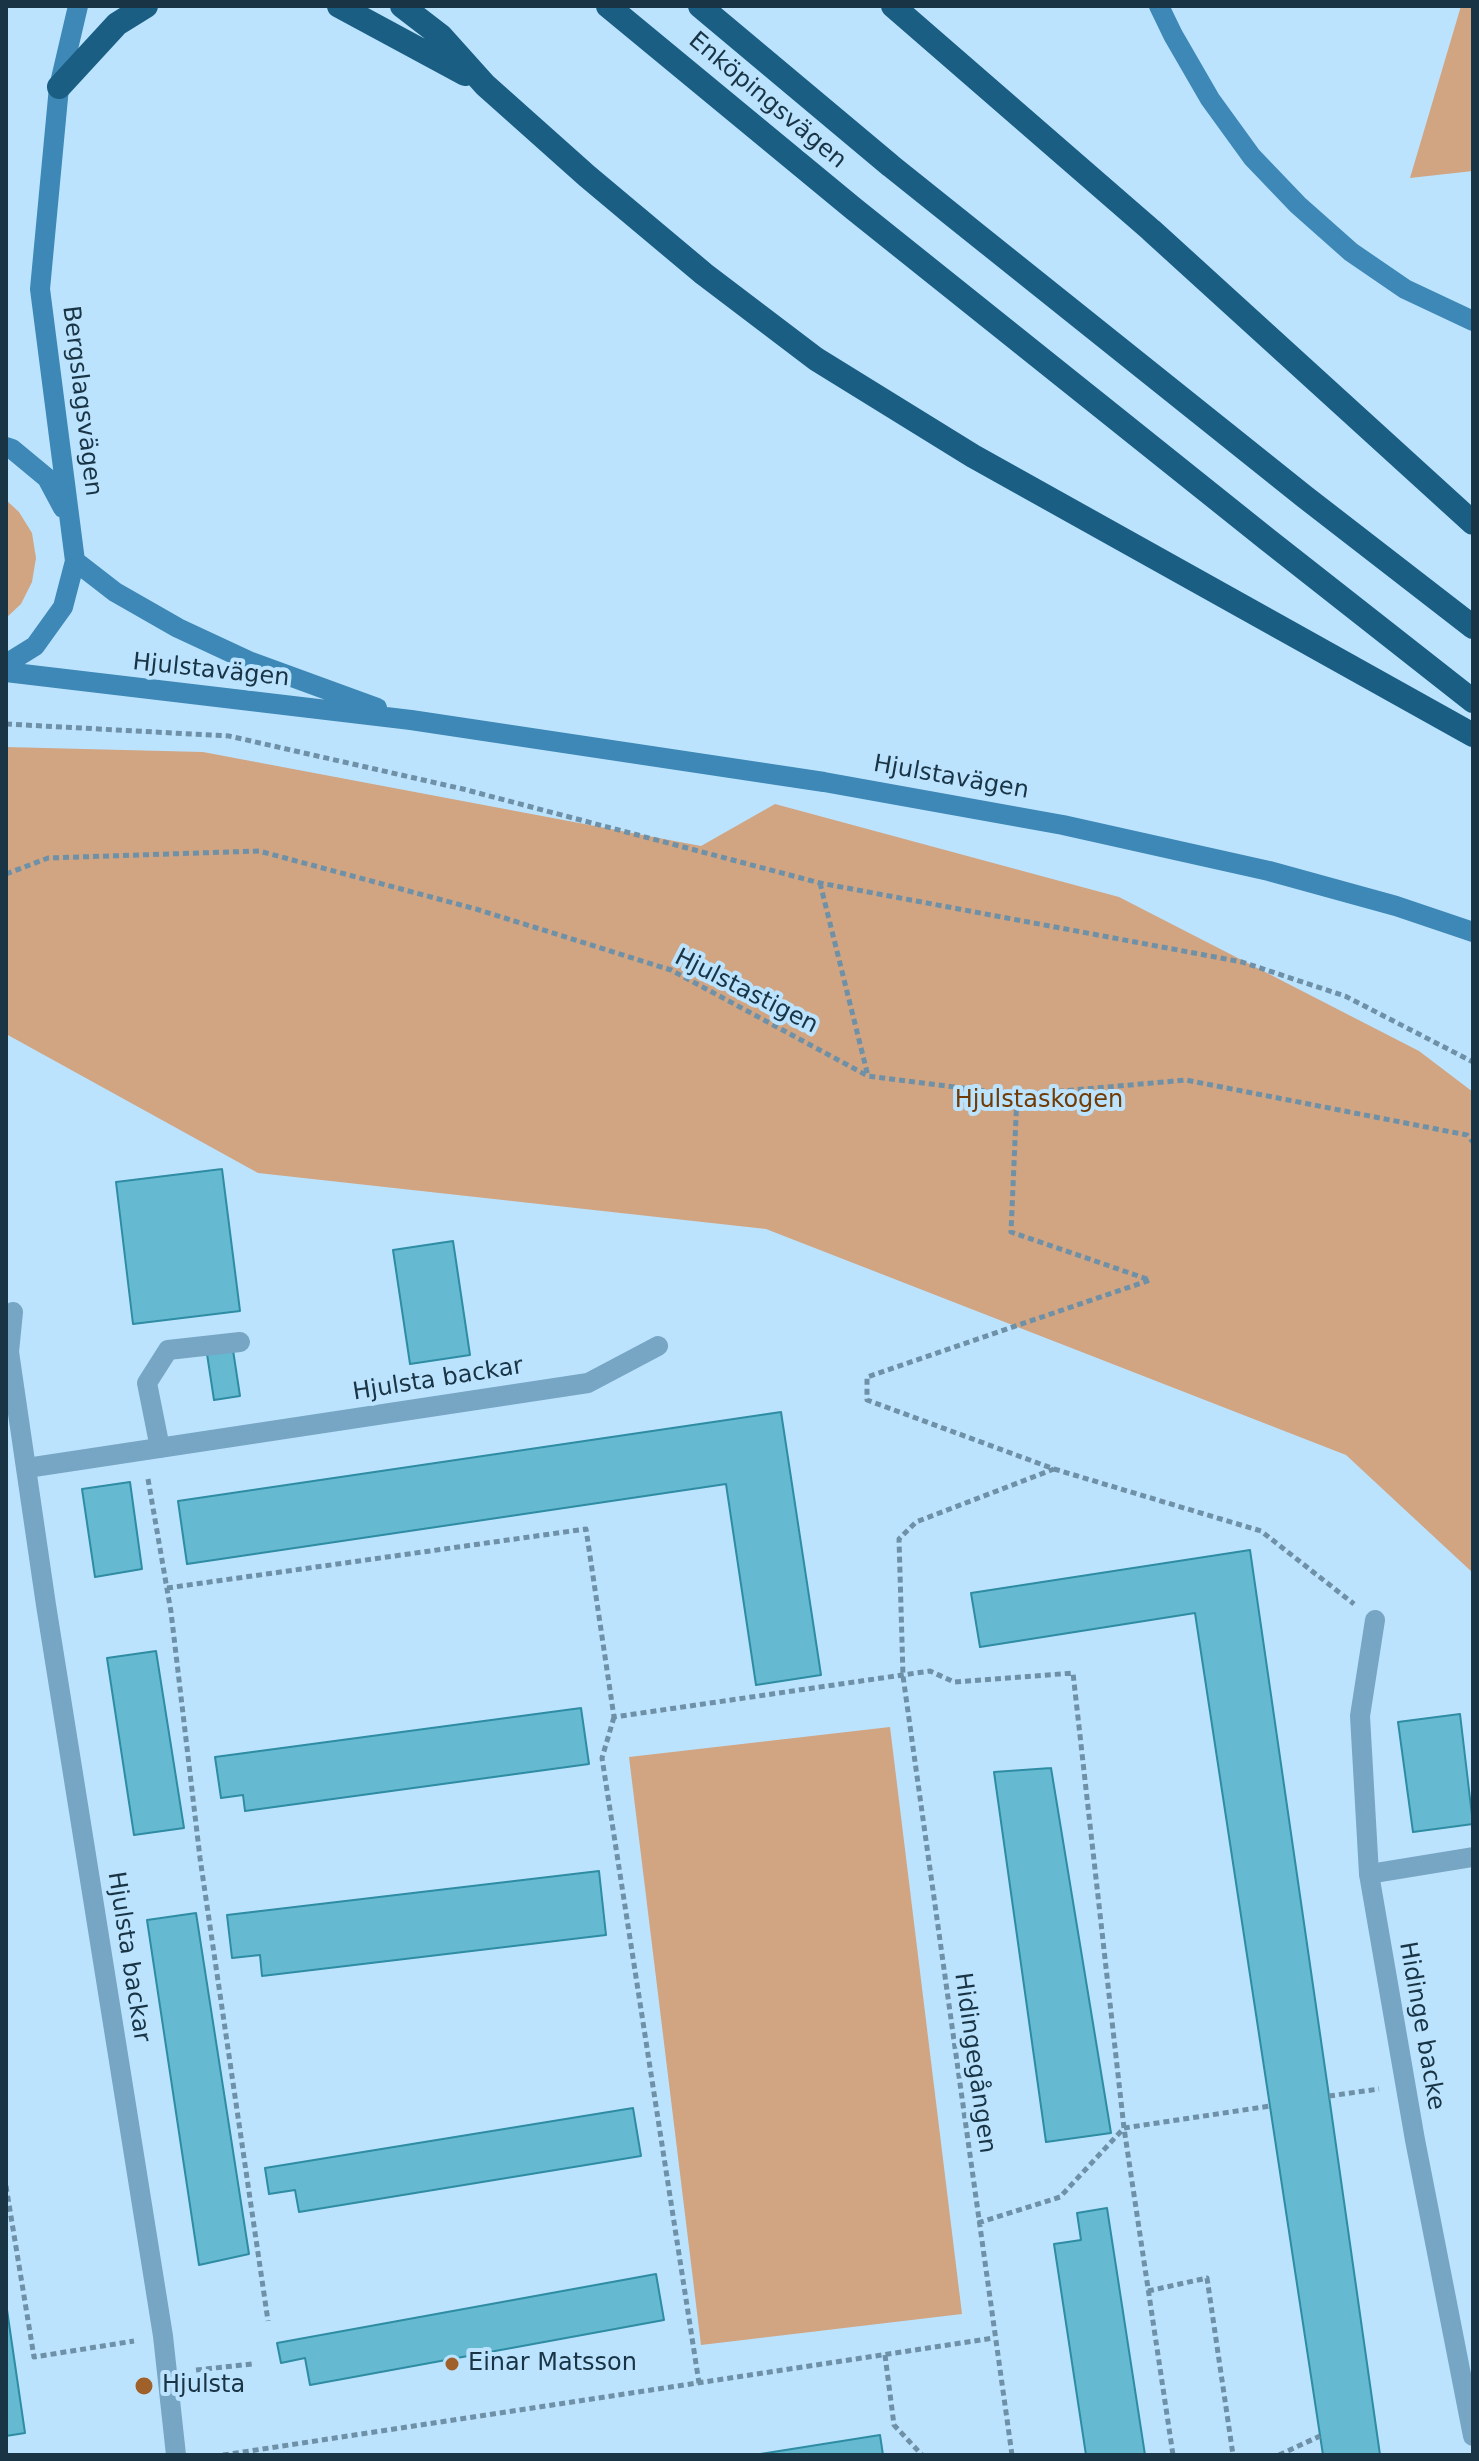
<!DOCTYPE html>
<meta charset="utf-8">
<style>
body{margin:0}
#map{position:relative;width:1479px;height:2461px;overflow:hidden;background:#bce3fe;font-family:"DejaVu Sans",sans-serif}
canvas{display:block}
.frame{position:absolute;inset:0;border:8px solid #183445;pointer-events:none}
</style>
<div id="map">
<canvas width="1479" height="2461"></canvas>
<div class="frame"></div>
</div>
<script>
const g = document.querySelector('canvas').getContext('2d');
g.lineJoin = 'round';
function fillPath(path, color) {
  g.fillStyle = color;
  g.fill(path, 'evenodd');
}
function poly(rows) {
  const path = new Path2D();
  for (const r of rows) {
    path.moveTo(r[0], r[1]);
    for (let i = 2; i < r.length; i += 2) path.lineTo(r[i], r[i + 1]);
  }
  return path;
}
function stroke(path, color, width, dash) {
  g.strokeStyle = color;
  g.lineWidth = width;
  g.lineCap = dash ? 'butt' : 'round';
  g.setLineDash(dash || []);
  g.stroke(path);
}
function label(font, color, halo, rows, align = 'center') {
  g.font = font + ' "DejaVu Sans",sans-serif';
  g.lineWidth = 8;
  g.setLineDash([]);
  g.textBaseline = 'middle';
  g.strokeStyle = halo;
  g.fillStyle = color;
  for (const [text, x, y, turn = 0] of rows) {
    g.save();
    g.translate(x, y);
    g.rotate((+turn || 0) * Math.PI / 180);
    g.textAlign = isNaN(turn) ? turn : align;
    if (halo) g.strokeText(text, 0, 0);
    g.fillText(text, 0, 0);
    g.restore();
  }
}
const green = poly([
 [1461,6,1473,6,1473,171,1410,178],
 [6,500,19,512,32,533,36,558,32,582,21,604,6,618],
 [6,747,203,752,701,846,775,804,1119,897,1419,1051,1473,1092,1473,1573,1346,1455,766,1229,258,1173,6,1034],
 [890,1727,962,2314,701,2345,629,1757]
]);
const building = poly([
 [222,1169,240,1311,133,1324,116,1182,222,1169],
 [453,1241,470,1355,410,1364,393,1250,453,1241],
 [233,1350,240,1396,214,1400,207,1354,233,1350],
 [781,1412,821,1675,756,1685,726,1484,187,1564,178,1501,781,1412],
 [130,1482,142,1569,95,1577,82,1489,130,1482],
 [1250,1550,1329,2096,1380,2455,1323,2455,1195,1613,980,1647,971,1593,1250,1550],
 [156,1651,184,1828,134,1835,107,1658,156,1651],
 [581,1708,589,1764,245,1811,243,1795,221,1798,215,1757,581,1708],
 [1460,1714,1473,1824,1413,1832,1398,1722,1460,1714],
 [1051,1768,1111,2133,1046,2142,994,1772,1051,1768],
 [599,1871,606,1935,262,1976,260,1955,232,1958,227,1915,599,1871],
 [196,1913,249,2254,199,2265,147,1920,196,1913],
 [633,2108,641,2156,299,2212,295,2190,269,2194,265,2168,633,2108],
 [1107,2208,1145,2455,1086,2455,1054,2244,1081,2240,1077,2213,1107,2208],
 [656,2274,664,2320,310,2385,305,2358,281,2363,277,2343,656,2274],
 [6,2303,25,2433,6,2436,6,2303],
 [880,2435,883,2455,754,2455,880,2435]
]);
const path = poly([
 [6,724,229,736,463,789,820,883,1242,962,1345,996,1473,1062],
 [6,874,48,858,259,851,476,909,671,970,868,1076,1017,1095,1186,1080,1467,1135,1473,1142],
 [820,883,868,1076],
 [1054,1469,1261,1531,1354,1604],
 [148,1479,171,1612,200,1858,268,2321],
 [167,1588,586,1529,614,1717,930,1671,954,1682,1073,1673,1124,2128,1173,2455],
 [614,1717,602,1758,699,2383],
 [1329,2096,1379,2089],
 [6,2186,34,2357,134,2341],
 [978,2223,1060,2197,1124,2128,1270,2106],
 [1148,2291,1207,2278,1233,2455],
 [885,2355,894,2425,922,2455],
 [196,2370,252,2364],
 [223,2455,994,2338],
 [1012,2455,903,1676,899,1539,916,1522,1054,1469,867,1400,867,1377,1150,1280,1011,1232,1017,1095],
 [1279,2455,1320,2436]
]);
const lane = poly([
 [160,1448,147,1383,168,1350,240,1342],
 [1369,1874,1473,1857]
]);
const street = poly([
 [13,1312,9,1352,46,1605,163,2336,176,2455],
 [27,1468,588,1383,658,1346],
 [1375,1620,1360,1716,1369,1874,1415,2140,1473,2436]
]);
const secondary = poly([
 [1159,6,1173,35,1210,99,1252,157,1298,205,1351,252,1405,289,1473,321],
 [6,447,12,449,47,478,63,508],
 [75,561,115,592,178,628,251,662,377,708],
 [6,664,35,646,63,607,75,561,40,289,59,87,78,6],
 [6,672,411,720,824,782,1063,825,1269,871,1396,906,1473,932]
]);
const highway = poly([
 [339,6,465,74],
 [402,6,441,36,485,85,587,176,704,274,816,359,973,456,1473,735],
 [608,6,854,209,1268,540,1473,701],
 [700,6,891,166,1305,497,1473,627],
 [893,6,1151,230,1473,523],
 [59,87,117,24,146,6]
]);
const markers = [
 [452,2364,8,"#9f6029"],
 [144,2386,10,"#9f6029"]
];
const streetNames = [
 ["Enköpingsvägen",767,101,40],
 ["Bergslagsvägen",81,401,83],
 ["Hjulstavägen",211,671,6],
 ["Hjulstavägen",951,778,10],
 ["Hjulstastigen",746,992,27],
 ["Hjulsta backar",438,1380,-9],
 ["Hjulsta backar",128,1957,81],
 ["Hidinge backe",1421,2026,80],
 ["Hidingegången",974,2063,82]
];
const parkNames = [
 ["Hjulstaskogen",1039,1101]
];
const poiNames = [
 ["Einar Matsson",468,2364],
 ["Hjulsta",162,2386]
];
fillPath(green, '#d1a482');
fillPath(building, '#65bad2');
stroke(building, '#2e8ca3', 2);
stroke(path, '#6f91a7', 5, [6, 4]);
stroke(lane, '#77a5c4', 20);
stroke(street, '#77a5c4', 20);
stroke(secondary, '#3d88b6', 20);
stroke(highway, '#1a5e84', 24);
for (const [x, y, r, color] of markers) {
  const dot = new Path2D();
  dot.arc(x, y, r, 0, 2 * Math.PI);
  g.fillStyle = color;
  g.fill(dot);
  stroke(dot, '#bce3fe', 3);
}
label('24px', '#183445', '#bce3fe', streetNames);
label('24px', '#703b04', '#bce3fe', parkNames);
label('24px', '#183445', '#bce3fe', poiNames, 'left');
</script>
